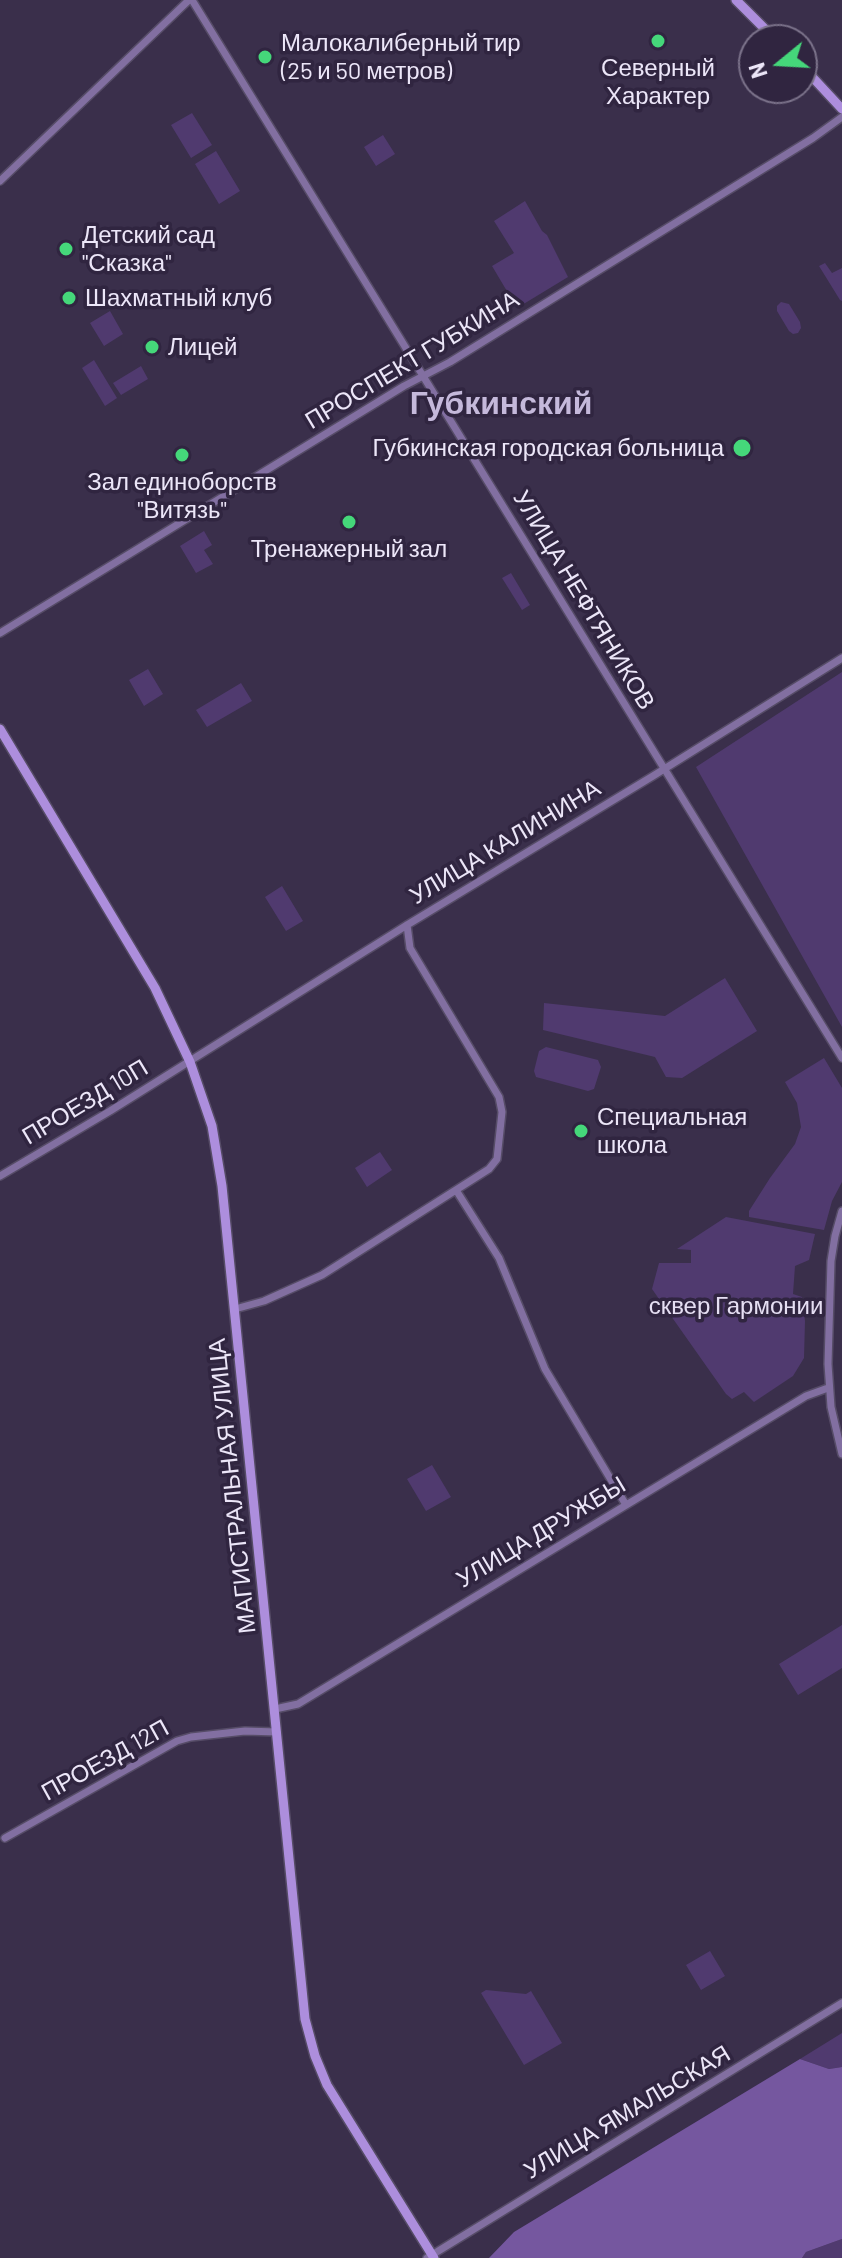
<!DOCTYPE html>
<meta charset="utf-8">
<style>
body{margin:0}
#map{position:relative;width:842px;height:2258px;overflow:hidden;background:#3a2f4b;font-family:Barlow,sans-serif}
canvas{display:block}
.north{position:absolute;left:738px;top:24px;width:80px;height:80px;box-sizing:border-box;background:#302540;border:2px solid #7b728a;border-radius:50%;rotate:252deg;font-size:22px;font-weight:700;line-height:32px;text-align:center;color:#ece6f8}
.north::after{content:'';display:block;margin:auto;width:28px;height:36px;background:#45d77a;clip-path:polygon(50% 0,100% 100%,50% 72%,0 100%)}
</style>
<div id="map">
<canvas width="842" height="2258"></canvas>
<div class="north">N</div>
</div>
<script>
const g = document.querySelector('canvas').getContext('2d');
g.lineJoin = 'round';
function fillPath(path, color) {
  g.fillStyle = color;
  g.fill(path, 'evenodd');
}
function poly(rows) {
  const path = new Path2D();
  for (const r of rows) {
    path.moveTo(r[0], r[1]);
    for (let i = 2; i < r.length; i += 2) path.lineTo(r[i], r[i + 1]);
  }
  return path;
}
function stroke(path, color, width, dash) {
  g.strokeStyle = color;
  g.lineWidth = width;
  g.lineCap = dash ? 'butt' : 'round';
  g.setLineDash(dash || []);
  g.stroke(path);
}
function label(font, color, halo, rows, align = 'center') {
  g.font = font + ' Barlow,sans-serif';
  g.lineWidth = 7;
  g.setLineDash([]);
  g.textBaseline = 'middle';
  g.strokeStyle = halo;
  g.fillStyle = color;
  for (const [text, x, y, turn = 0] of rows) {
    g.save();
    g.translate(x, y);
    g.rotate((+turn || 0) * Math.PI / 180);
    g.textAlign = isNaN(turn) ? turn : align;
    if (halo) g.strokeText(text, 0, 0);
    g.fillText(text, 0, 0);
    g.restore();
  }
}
const green = poly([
 [192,113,212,145,191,158,171,125],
 [383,135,395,154,376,166,364,147],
 [216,151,240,191,219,204,195,164],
 [525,201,542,231,547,235,568,277,517,308,492,266,514,253,494,221],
 [825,263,832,273,842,268,842,301,840,300,819,266],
 [781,302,789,304,800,322,801,328,798,333,793,334,789,331,777,311,777,306],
 [110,311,123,334,104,346,90,323],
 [94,360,117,398,105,406,82,368],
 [141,366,148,379,121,395,113,383],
 [204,531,212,545,204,550,213,564,196,573,180,546],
 [511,573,530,605,522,610,502,578],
 [148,669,163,694,144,706,129,680],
 [842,672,842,1027,696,767],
 [241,683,252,701,207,727,196,710],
 [282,886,303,921,286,931,265,897],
 [725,978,757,1031,682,1078,666,1077,655,1057,543,1030,544,1003,665,1016],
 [546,1047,598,1060,601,1067,594,1089,588,1091,536,1077,534,1071,539,1051],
 [824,1058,842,1088,842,1182,832,1201,824,1230,749,1217,749,1211,770,1178,795,1144,801,1127,797,1103,785,1082],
 [380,1152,392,1170,367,1187,355,1168],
 [726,1217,815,1234,809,1260,795,1266,793,1294,802,1297,805,1321,804,1358,793,1376,754,1402,744,1392,732,1399,726,1394,652,1289,659,1263,691,1263,691,1250,677,1249],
 [432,1465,451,1497,426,1511,407,1479],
 [842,1625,842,1668,798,1695,779,1664],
 [710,1951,725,1976,701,1990,686,1965],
 [486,1990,526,1994,531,1991,562,2043,524,2065,481,1993],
 [842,2033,842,2067,829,2069,800,2059],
 [842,2239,842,2258,802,2258,806,2252]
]);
const forest = poly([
 [800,2059,829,2069,842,2067,842,2239,806,2252,802,2258,489,2258,514,2232]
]);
const minor = poly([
 [192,0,842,1058],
 [0,181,189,0],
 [0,633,404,386,450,362,813,138,842,117],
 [0,1176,110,1111,407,925,653,776,842,658],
 [456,1190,499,1258,545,1369,626,1505],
 [842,1211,835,1236,831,1261,828,1364,831,1407,842,1454],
 [235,1309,264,1301,322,1275,489,1169,497,1159,502,1112,499,1097,410,948,407,925],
 [275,1709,298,1704,806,1396,828,1388],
 [5,1838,177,1741,191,1737,245,1731,277,1732],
 [427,2258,842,2003]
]);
const secondary = poly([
 [736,0,776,40],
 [802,66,842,109],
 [0,729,155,988,190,1062,212,1126,222,1186,305,2019,315,2056,327,2085,434,2258]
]);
const markers = [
 [658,41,8,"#45d77a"],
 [265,57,8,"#45d77a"],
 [66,249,8,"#45d77a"],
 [69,298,8,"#45d77a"],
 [152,347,8,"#45d77a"],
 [742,448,10,"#45d77a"],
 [182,455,8,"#45d77a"],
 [349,522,8,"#45d77a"],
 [581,1131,8,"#45d77a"]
];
const poiNames = [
 ["Малокалиберный тир",281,43],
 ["(25 и 50 метров)",281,71],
 ["Северный",658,68,"center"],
 ["Характер",658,96,"center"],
 ["Детский сад",82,235],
 ["\"Сказка\"",82,263],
 ["Шахматный клуб",85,298],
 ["Лицей",168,347],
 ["Губкинская городская больница",724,448,"right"],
 ["Зал единоборств",182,482,"center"],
 ["\"Витязь\"",182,510,"center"],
 ["Тренажерный зал",349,549,"center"],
 ["Специальная",597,1117],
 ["школа",597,1145]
];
const streetNames = [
 ["ПРОСПЕКТ ГУБКИНА",412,360,-31],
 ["УЛИЦА НЕФТЯНИКОВ",584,600,59],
 ["УЛИЦА КАЛИНИНА",505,842,-31],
 ["ПРОЕЗД 10П",85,1102,-31],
 ["МАГИСТРАЛЬНАЯ УЛИЦА",232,1486,-96],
 ["УЛИЦА ДРУЖБЫ",541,1532,-31],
 ["ПРОЕЗД 12П",105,1760,-29],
 ["УЛИЦА ЯМАЛЬСКАЯ",627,2112,-31]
];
const parkNames = [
 ["сквер Гармонии",736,1306]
];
const districtNames = [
 ["Губкинский",501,403]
];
fillPath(green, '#503a6f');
fillPath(forest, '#75579f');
stroke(minor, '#564c67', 10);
stroke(secondary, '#564c67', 12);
stroke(minor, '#826fa1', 7);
stroke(secondary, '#ad8edd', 9);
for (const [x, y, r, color] of markers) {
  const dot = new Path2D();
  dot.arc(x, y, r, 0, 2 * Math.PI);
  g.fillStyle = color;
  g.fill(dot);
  stroke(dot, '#302540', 3);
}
label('24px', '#ece6f8', '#302540', poiNames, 'left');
label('24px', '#ece6f8', '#302540', streetNames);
label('24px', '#e6dff3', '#302540', parkNames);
label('bold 32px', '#c5b9db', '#302540', districtNames);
</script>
